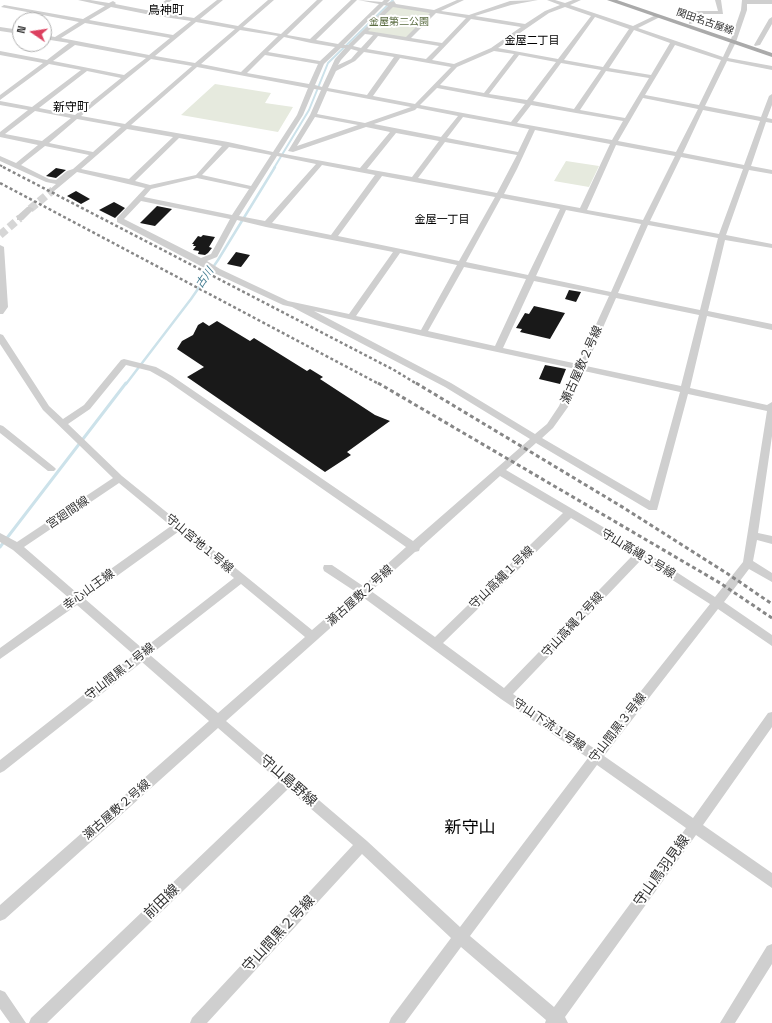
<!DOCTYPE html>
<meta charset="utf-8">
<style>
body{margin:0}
#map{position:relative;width:772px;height:1023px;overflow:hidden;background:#fff;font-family:"Space Grotesk",sans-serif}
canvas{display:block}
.north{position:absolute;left:12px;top:12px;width:40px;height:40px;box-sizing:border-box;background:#fff;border:1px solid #adadad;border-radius:50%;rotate:283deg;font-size:11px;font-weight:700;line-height:16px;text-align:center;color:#323232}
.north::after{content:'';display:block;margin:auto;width:14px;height:18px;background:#dc405f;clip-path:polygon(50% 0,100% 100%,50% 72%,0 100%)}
</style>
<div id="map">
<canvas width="772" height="1023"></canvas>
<div class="north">N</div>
</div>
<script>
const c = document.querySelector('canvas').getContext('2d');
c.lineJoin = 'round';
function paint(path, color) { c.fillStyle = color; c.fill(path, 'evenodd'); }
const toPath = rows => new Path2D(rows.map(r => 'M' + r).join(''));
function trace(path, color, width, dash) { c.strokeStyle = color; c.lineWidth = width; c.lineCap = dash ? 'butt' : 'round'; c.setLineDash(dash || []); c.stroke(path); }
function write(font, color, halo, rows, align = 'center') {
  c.font = font + ' "Space Grotesk","Noto Sans JP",sans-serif'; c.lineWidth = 4; c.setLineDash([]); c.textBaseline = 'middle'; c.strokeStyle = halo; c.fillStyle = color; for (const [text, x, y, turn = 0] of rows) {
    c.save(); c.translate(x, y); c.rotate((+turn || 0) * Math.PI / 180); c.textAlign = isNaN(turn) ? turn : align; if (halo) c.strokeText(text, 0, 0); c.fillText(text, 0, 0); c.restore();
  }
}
const green = toPath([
 [393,6,432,12,406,38,366,31],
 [215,84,271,93,265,103,293,107,278,132,181,115],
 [566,161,599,166,589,187,554,181]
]);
const streamFar2 = toPath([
 [274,168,309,110,328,63,393,0]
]);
const streamFar1 = toPath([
 [126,384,191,299,218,260,275,167]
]);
const stream = toPath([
 [0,547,126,383]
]);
const building = toPath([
 [56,168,66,170,56,178,46,176],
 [76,191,90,199,81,204,67,196],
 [114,202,125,208,115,218,99,210],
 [157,206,172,209,155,226,140,223],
 [203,235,215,237,209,247,212,248,208,253,205,255,198,254,199,251,193,250,196,246,193,246,194,244,192,244,198,236,201,237],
 [236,252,250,255,241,267,227,264],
 [569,290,581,292,576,302,565,299],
 [534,306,565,313,550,339,520,332,522,329,516,328,525,313,529,314],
 [217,321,250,341,254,338,307,371,310,369,323,377,320,379,375,415,390,421,347,452,351,455,325,472,187,377,204,367,177,349,182,341,193,335,198,325,203,322,209,326],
 [545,365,566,369,560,384,539,379]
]);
const minorTunnel = toPath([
 [30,209,53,190],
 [0,235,20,218]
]);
const minor = toPath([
 [78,0,90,0,109,3,113,1,116,3,115,4,151,11,166,0,172,0,156,12,194,18,217,0,223,0,200,19,238,26,268,0,274,0,243,27,281,34,317,0,323,0,287,35,310,39,351,0,357,0,316,40,338,44,379,4,358,0,382,2,384,0,390,0,387,3,394,1,396,4,434,10,457,0,464,0,441,11,469,15,510,1,538,0,511,5,475,16,525,24,545,11,560,5,547,0,555,0,565,3,573,0,581,0,570,5,633,26,656,15,660,15,660,17,638,28,723,57,730,42,741,10,742,0,772,0,772,4,747,4,747,10,736,42,728,58,772,66,772,70,727,61,705,106,761,117,769,96,772,94,772,105,767,118,772,119,772,123,766,122,751,166,772,170,772,174,749,170,726,235,772,244,772,248,725,240,708,311,772,324,772,330,707,316,690,388,767,405,772,402,772,436,758,533,772,536,772,544,757,540,753,561,772,573,772,582,749,569,724,602,772,635,772,646,718,609,604,756,693,818,768,713,772,712,772,727,703,825,772,873,772,888,696,835,565,1017,568,1023,545,1023,546,1020,461,947,405,1023,389,1023,391,1018,451,938,362,854,207,1023,190,1023,192,1018,353,845,288,789,47,1023,29,1023,31,1018,279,781,218,728,5,919,0,921,0,905,209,721,142,662,4,771,0,773,0,760,134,655,77,605,0,659,0,648,69,598,13,550,0,542,0,533,17,542,113,478,43,410,0,344,0,334,3,335,49,406,63,419,84,405,121,360,124,359,156,367,172,376,413,541,530,439,445,387,292,307,283,305,214,273,117,222,117,218,145,188,77,172,53,192,49,190,56,184,46,182,0,161,0,156,16,163,38,145,0,137,0,132,28,110,0,105,0,101,32,107,81,70,49,64,0,100,0,95,43,63,0,55,0,51,47,60,69,43,44,39,44,35,55,37,79,22,1,7,4,5,83,19,105,6,78,0],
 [384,5,388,6,348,45,344,45,384,5],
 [111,7,151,15,191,21,173,35,89,20,111,7],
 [393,7,430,13,406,37,368,31,393,7],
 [565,7,591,16,558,59,498,48,549,13,565,7],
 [436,13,466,18,442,43,411,38,436,13],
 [595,17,629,29,603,67,564,60,595,17],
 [471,19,521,27,491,48,454,64,432,60,471,19],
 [196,22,235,29,195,63,155,56,196,22],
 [85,23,170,38,149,55,61,38,85,23],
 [240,30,278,36,241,72,201,64,240,30],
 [634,30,670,43,651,75,609,68,634,30],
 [365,34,373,35,361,48,353,46,365,34],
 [378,36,439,46,426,59,367,49,378,36],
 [284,37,311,43,335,47,320,61,268,52,284,37],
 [75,45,146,58,124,75,53,61,75,45],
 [675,45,721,60,699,105,645,95,675,45],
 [341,48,345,48,335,59,322,87,315,85,324,64,341,48],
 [351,49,358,51,351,59,338,65,341,60,351,49],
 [494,51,514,54,484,93,440,85,457,67,494,51],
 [364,52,394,57,367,95,328,88,336,71,355,61,364,52],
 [265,55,318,64,309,84,247,73,265,55],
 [519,55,556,62,527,100,489,94,519,55],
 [400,58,451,67,415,104,373,96,400,58],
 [151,59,192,66,125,124,81,116,151,59],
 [561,63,601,70,574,109,533,101,561,63],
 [197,67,308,88,297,115,273,152,228,142,131,125,197,67],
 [87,71,121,78,75,115,39,108,87,71],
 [606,71,649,78,625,118,580,110,606,71],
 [437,88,485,97,525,104,511,122,420,105,437,88],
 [314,89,321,90,310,115,288,151,293,152,366,127,390,132,360,168,279,153,303,115,314,89],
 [327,91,411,107,365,123,317,114,327,91],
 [643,98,698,109,676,152,618,141,643,98],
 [531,105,576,113,623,121,612,140,517,123,531,105],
 [417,108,458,116,441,137,374,124,415,110,417,108],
 [703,110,760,121,744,165,683,153,703,110],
 [35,111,71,118,42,141,5,134,35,111],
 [315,117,358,125,297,146,315,117],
 [463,117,513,126,529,129,518,152,447,138,463,117],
 [77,119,121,127,93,152,49,143,77,119],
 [127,129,173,137,129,179,81,169,127,129],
 [535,130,610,144,580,208,504,194,517,169,535,130],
 [396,133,439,141,412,177,367,169,396,133],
 [179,138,222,146,196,175,150,185,135,181,179,138],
 [445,142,517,155,497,193,418,178,445,142],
 [616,145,675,156,643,220,587,210,616,145],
 [45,146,89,155,73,169,67,171,56,180,49,179,21,165,45,146],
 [229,147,271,155,251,186,202,175,229,147],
 [277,156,316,164,265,221,239,216,277,156],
 [681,157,743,169,719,234,650,221,681,157],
 [322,165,375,175,331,235,272,223,322,165],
 [382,176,495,197,459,261,338,236,382,176],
 [197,178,249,189,232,215,144,197,151,189,197,178],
 [501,198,560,209,528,275,466,262,501,198],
 [141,201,230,219,211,254,201,258,124,219,141,201],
 [566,210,641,224,611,292,536,276,566,210],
 [237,220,266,227,393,252,349,314,288,301,220,269,207,261,217,257,237,220],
 [648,225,718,238,700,310,618,293,648,225],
 [400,253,457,265,421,330,356,316,400,253],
 [464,267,526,279,495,346,428,331,464,267],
 [534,281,609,296,578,364,503,348,534,281],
 [616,298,699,315,681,386,586,366,616,298],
 [314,311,423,336,576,369,559,406,547,424,535,434,451,383,314,311],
 [126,365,150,371,166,380,406,547,363,586,332,565,324,565,323,568,324,571,356,592,312,630,122,476,68,424,90,409,126,365],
 [584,371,680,392,650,501,542,438,553,428,568,407,584,371],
 [688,394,767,411,743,562,715,597,644,551,506,470,536,443,649,510,657,510,688,394],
 [500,476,563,513,435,637,371,591,415,552,419,551,420,548,500,476],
 [119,483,171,526,77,593,24,547,119,483],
 [571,518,633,555,504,688,443,643,571,518],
 [178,532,234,578,143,649,85,599,178,532],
 [641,560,710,604,595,749,513,694,641,560],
 [241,584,305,637,218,713,150,655,241,584],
 [364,598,501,699,588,758,460,927,367,841,226,721,364,598],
 [597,765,686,828,554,1007,470,936,597,765],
 [715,0,721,0,723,14,695,14,694,23,689,24,690,11,718,11,715,0],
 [772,17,772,24,760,45,755,46,754,45,769,19,772,17],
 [0,27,20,30,20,34,0,31,0,27],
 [27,207,30,207,34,209,23,220,17,220,17,216,27,207],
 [0,245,4,247,8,307,3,314,0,314,0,245],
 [0,425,3,426,54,467,56,469,54,471,48,471,0,433,0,425],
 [772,944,772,964,735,1023,720,1023,767,946,772,944],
 [0,990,5,992,26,1023,10,1023,0,1009,0,990]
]);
const major = toPath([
 [607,0,617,0,772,53,772,57,607,0]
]);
const railFar2 = toPath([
 [0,165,5,168]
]);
const railFar1 = toPath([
 [3,167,394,370,417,384],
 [0,183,379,384]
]);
const rail = toPath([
 [378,383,720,583,772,618],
 [416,383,624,508,728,574,772,604]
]);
const farParknames = [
 ["金屋第二公園",399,22]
];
const farStreetnames = [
 ["関田名古屋線",705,22,19]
];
const farNeighbourhoodnames = [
 ["金屋二丁目",532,41],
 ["金屋一丁目",442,220]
];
const farWaternames = [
 ["古川",205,278,-56]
];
const farQuarternames = [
 ["鳥神町",166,11],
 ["新守町",71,108]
];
const streetNames = [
 ["瀬古屋敷２号線",582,365,-66],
 ["宮廻間線",68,513,-34],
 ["守山宮地１号線",199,544,40],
 ["守山高縄３号線",638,554,31],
 ["守山高縄１号線",502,578,-44],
 ["幸心山王線",89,590,-36],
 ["瀬古屋敷２号線",360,596,-42],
 ["守山高縄２号線",573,625,-47],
 ["守山間黒１号線",120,672,-38],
 ["守山下流１号線",549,725,34],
 ["守山間黒３号線",618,728,-52],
 ["瀬古屋敷２号線",117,810,-41]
];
const nearStreetnames = [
 ["守山島野線",288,781,41],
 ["守山鳥羽見線",662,871,-54],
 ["前田線",162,902,-44],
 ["守山間黒２号線",279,934,-47]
];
const nearQuarternames = [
 ["新守山",470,828]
];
paint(green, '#e6eade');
trace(streamFar2, '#cce2ea', 2);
trace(streamFar1, '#cce2ea', 2.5);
trace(stream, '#cce2ea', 3);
paint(building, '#191919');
trace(minorTunnel, '#d6d6d6', 8, [8, 4]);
paint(minor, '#cfcfcf');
paint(major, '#aaa');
trace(railFar2, '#878787', 2, [2.5, 2]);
trace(railFar1, '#878787', 2.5, [3, 2.5]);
trace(rail, '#878787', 3, [4, 3]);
write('10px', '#5a6c41', '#fff', farParknames);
write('10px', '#323232', '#fff', farStreetnames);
write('11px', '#000', '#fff', farNeighbourhoodnames);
write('italic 11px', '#437c91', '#fff', farWaternames);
write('12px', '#000', '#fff', farQuarternames);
write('12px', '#323232', '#fff', streetNames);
write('14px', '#323232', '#fff', nearStreetnames);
write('17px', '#000', '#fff', nearQuarternames);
</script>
